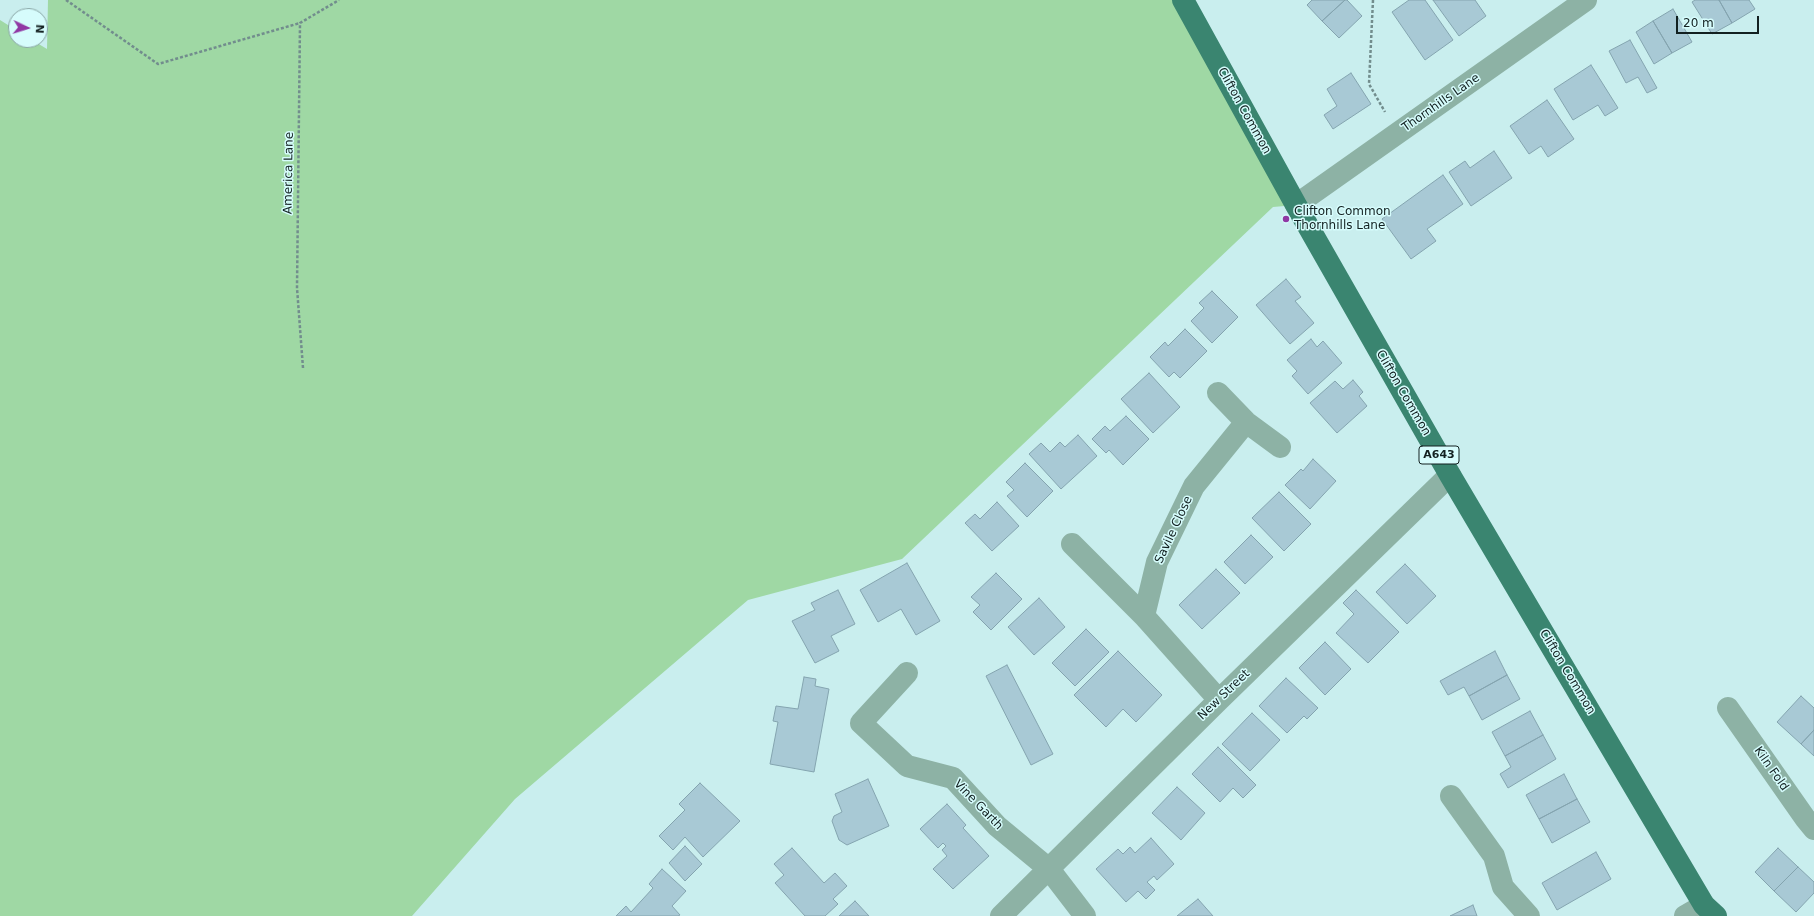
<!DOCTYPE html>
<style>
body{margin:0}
#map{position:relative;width:1814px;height:916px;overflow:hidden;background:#c9eeee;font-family:"DejaVu Sans",sans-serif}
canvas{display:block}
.north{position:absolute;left:8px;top:8px;width:40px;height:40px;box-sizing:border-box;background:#d6fcfc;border:1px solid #88a4a4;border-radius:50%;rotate:94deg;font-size:11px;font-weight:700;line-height:16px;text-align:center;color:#122020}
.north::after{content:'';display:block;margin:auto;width:14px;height:18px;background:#9038a4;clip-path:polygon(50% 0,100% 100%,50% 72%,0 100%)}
.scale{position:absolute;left:1676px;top:16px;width:83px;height:18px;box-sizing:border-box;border:2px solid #122020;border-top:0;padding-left:5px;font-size:12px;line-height:14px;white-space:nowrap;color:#122020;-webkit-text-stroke:3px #d6fcfc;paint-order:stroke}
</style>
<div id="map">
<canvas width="1814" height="916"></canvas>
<div class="north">N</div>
<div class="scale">20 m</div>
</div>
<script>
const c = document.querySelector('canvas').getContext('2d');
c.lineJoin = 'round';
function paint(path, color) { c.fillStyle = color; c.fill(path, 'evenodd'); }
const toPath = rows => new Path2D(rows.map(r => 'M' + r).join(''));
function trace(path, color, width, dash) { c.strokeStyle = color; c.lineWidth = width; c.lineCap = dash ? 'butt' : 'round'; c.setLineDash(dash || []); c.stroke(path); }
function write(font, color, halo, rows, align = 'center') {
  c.font = font + ' "DejaVu Sans",sans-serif'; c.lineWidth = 3; c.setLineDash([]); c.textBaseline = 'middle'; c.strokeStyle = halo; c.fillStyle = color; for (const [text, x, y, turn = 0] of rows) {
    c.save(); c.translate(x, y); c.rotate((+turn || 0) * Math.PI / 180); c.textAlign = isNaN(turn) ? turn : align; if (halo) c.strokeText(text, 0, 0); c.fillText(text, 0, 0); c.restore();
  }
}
const green = toPath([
 [48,0,1183,0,1296,205,1273,207,902,559,748,600,515,799,412,916,0,916,0,20,16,30,16,40,32,40,47,49]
]);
const building = toPath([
 [1312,0,1345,0,1322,21,1307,5,1312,0],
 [1345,0,1347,0,1362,16,1339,38,1322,21,1345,0],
 [1409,0,1425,0,1453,40,1425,60,1392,12,1409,0],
 [1433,0,1475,0,1486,16,1459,36,1433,0],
 [1695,0,1719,0,1732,23,1712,34,1692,2,1695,0],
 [1719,0,1749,0,1755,9,1732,23,1719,0],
 [1673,9,1692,42,1672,53,1653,21,1673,9],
 [1653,21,1672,53,1654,64,1636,32,1653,21],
 [1630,40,1657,88,1647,93,1638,77,1626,83,1609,51,1630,40],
 [1591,65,1618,108,1605,116,1598,105,1573,120,1554,89,1591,65],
 [1351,73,1371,104,1333,129,1324,115,1337,106,1327,89,1351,73],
 [1547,100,1574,139,1548,157,1541,146,1529,154,1510,126,1547,100],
 [1494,151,1512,178,1471,206,1449,172,1465,161,1470,168,1494,151],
 [1443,175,1463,204,1427,229,1436,241,1411,259,1382,219,1443,175],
 [1286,279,1301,297,1295,301,1314,323,1290,344,1256,305,1286,279],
 [1212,291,1238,317,1212,343,1191,321,1204,308,1199,303,1212,291],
 [1185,329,1207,351,1180,378,1174,372,1169,377,1150,357,1165,342,1168,346,1185,329],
 [1311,339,1317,347,1323,341,1342,363,1308,394,1292,376,1297,371,1287,360,1311,339],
 [1149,373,1180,407,1153,433,1121,399,1149,373],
 [1353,380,1363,392,1359,396,1367,406,1337,433,1310,403,1335,381,1343,389,1353,380],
 [1126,416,1149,439,1123,465,1109,450,1106,453,1092,439,1105,426,1110,431,1126,416],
 [1078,435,1097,456,1061,489,1029,454,1041,443,1050,452,1060,442,1065,447,1078,435],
 [1313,459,1336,481,1310,509,1285,485,1301,469,1303,471,1313,459],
 [1025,463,1053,491,1027,517,1007,496,1014,490,1006,482,1025,463],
 [1279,492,1311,524,1284,551,1252,518,1279,492],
 [997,502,1019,526,992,551,965,523,975,514,980,519,997,502],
 [1251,535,1273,557,1245,584,1224,562,1251,535],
 [907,563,940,621,916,635,901,609,878,622,860,590,907,563],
 [1405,564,1436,596,1407,624,1376,592,1405,564],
 [1216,569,1240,593,1202,629,1179,605,1216,569],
 [996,573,1022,599,991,630,973,612,980,605,971,597,996,573],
 [838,590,855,624,831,636,839,651,815,663,792,621,815,610,811,603,838,590],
 [1356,590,1399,632,1368,663,1336,633,1354,614,1343,603,1356,590],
 [1039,598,1065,627,1034,655,1008,627,1039,598],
 [1086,629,1109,652,1075,686,1052,663,1086,629],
 [1325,642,1351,669,1325,695,1299,668,1325,642],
 [1118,651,1162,695,1136,722,1123,709,1106,727,1074,695,1118,651],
 [1495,651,1507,675,1469,696,1464,687,1448,695,1440,681,1495,651],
 [1007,665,1053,754,1031,765,986,676,1007,665],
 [1507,675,1520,699,1482,720,1469,696,1507,675],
 [804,677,816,679,815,686,829,689,814,772,770,764,778,722,773,721,776,706,798,709,804,677],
 [1286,678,1318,708,1307,719,1304,716,1287,733,1259,706,1286,678],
 [1801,696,1814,708,1814,730,1801,744,1777,722,1801,696],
 [1530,711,1543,735,1505,756,1492,732,1530,711],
 [1252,713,1280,740,1250,771,1222,744,1252,713],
 [1814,730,1814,756,1801,744,1814,730],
 [1543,735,1556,759,1508,788,1500,774,1511,767,1505,756,1543,735],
 [1218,747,1256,785,1243,798,1233,788,1220,802,1192,774,1218,747],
 [1564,774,1577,799,1539,819,1526,795,1564,774],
 [868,779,889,826,847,845,839,840,832,821,834,816,842,812,835,794,868,779],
 [700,783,740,821,703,857,685,837,673,850,659,836,685,810,679,804,700,783],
 [1177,787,1205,813,1181,840,1152,813,1177,787],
 [1577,799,1590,822,1552,843,1539,819,1577,799],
 [947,804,966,825,963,828,989,856,953,889,933,869,947,856,942,850,946,846,943,843,938,848,920,829,947,804],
 [1151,838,1174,864,1157,880,1154,876,1147,882,1155,890,1146,899,1138,891,1126,902,1096,869,1118,849,1123,854,1130,847,1135,853,1151,838],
 [685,846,702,864,685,881,669,863,685,846],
 [792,848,824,883,835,873,847,886,833,899,838,904,825,916,805,916,775,883,784,875,774,864,792,848],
 [1778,848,1798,867,1774,891,1755,872,1778,848],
 [1596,852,1611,879,1557,910,1542,883,1596,852],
 [1798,867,1814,882,1814,893,1796,912,1774,891,1798,867],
 [662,869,686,891,672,906,680,915,678,916,616,916,626,906,631,912,653,888,649,884,662,869],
 [1198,899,1213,916,1177,916,1198,899],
 [855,901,869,916,839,916,855,901],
 [1473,905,1477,916,1450,916,1473,905]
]);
const path = toPath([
 [66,0,158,64,300,23],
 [1373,0,1369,84,1385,112],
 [303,368,297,288,300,23,339,0]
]);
const minor = toPath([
 [1296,205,1586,0],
 [1218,393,1246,422,1280,447],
 [1072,544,1144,616],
 [907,673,861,723,907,766,953,778,997,826,1049,869,1085,916],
 [1219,700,1144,616,1157,562,1194,486,1246,422],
 [1728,708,1805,818,1814,829],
 [1451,796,1494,856,1503,887,1529,916],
 [1001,916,1219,700,1450,475]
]);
const tertiary = toPath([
 [1685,916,1704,905]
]);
const primary = toPath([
 [1183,0,1296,205,1450,475,1704,905,1716,916]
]);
const markers = [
 [1286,219,4,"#9038a4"]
];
const shields = [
 [1439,455,40]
];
const shieldNames = [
 ["A643",1439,455]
];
const streetNames = [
 ["Thornhills Lane",1441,103,-35],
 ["Clifton Common",1244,111,61],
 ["America Lane",289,173,-89],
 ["Clifton Common",1403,393,60],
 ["Savile Close",1174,530,-65],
 ["Clifton Common",1567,672,59],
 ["New Street",1224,695,-44],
 ["Kiln Fold",1771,769,55],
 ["Vine Garth",978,805,46]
];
const poiNames = [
 ["Clifton Common",1294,212],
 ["Thornhills Lane",1294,226]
];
paint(green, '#9fd8a4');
paint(building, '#a8c9d5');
trace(building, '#84a4af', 1);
trace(path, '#728d8d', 2.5, [3, 2]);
trace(minor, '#8db2a5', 22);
trace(tertiary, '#8db2a5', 22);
trace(primary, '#3a8570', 22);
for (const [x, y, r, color] of markers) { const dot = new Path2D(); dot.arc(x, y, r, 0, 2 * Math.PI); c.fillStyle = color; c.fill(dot); trace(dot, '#d6fcfc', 1.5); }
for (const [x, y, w] of shields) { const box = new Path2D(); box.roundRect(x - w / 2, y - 9, w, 18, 3); c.fillStyle = '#d6fcfc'; c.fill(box); trace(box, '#122020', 1); }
write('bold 11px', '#122020', null, shieldNames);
write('12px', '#122020', '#d6fcfc', streetNames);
write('12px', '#122020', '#d6fcfc', poiNames, 'left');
</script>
